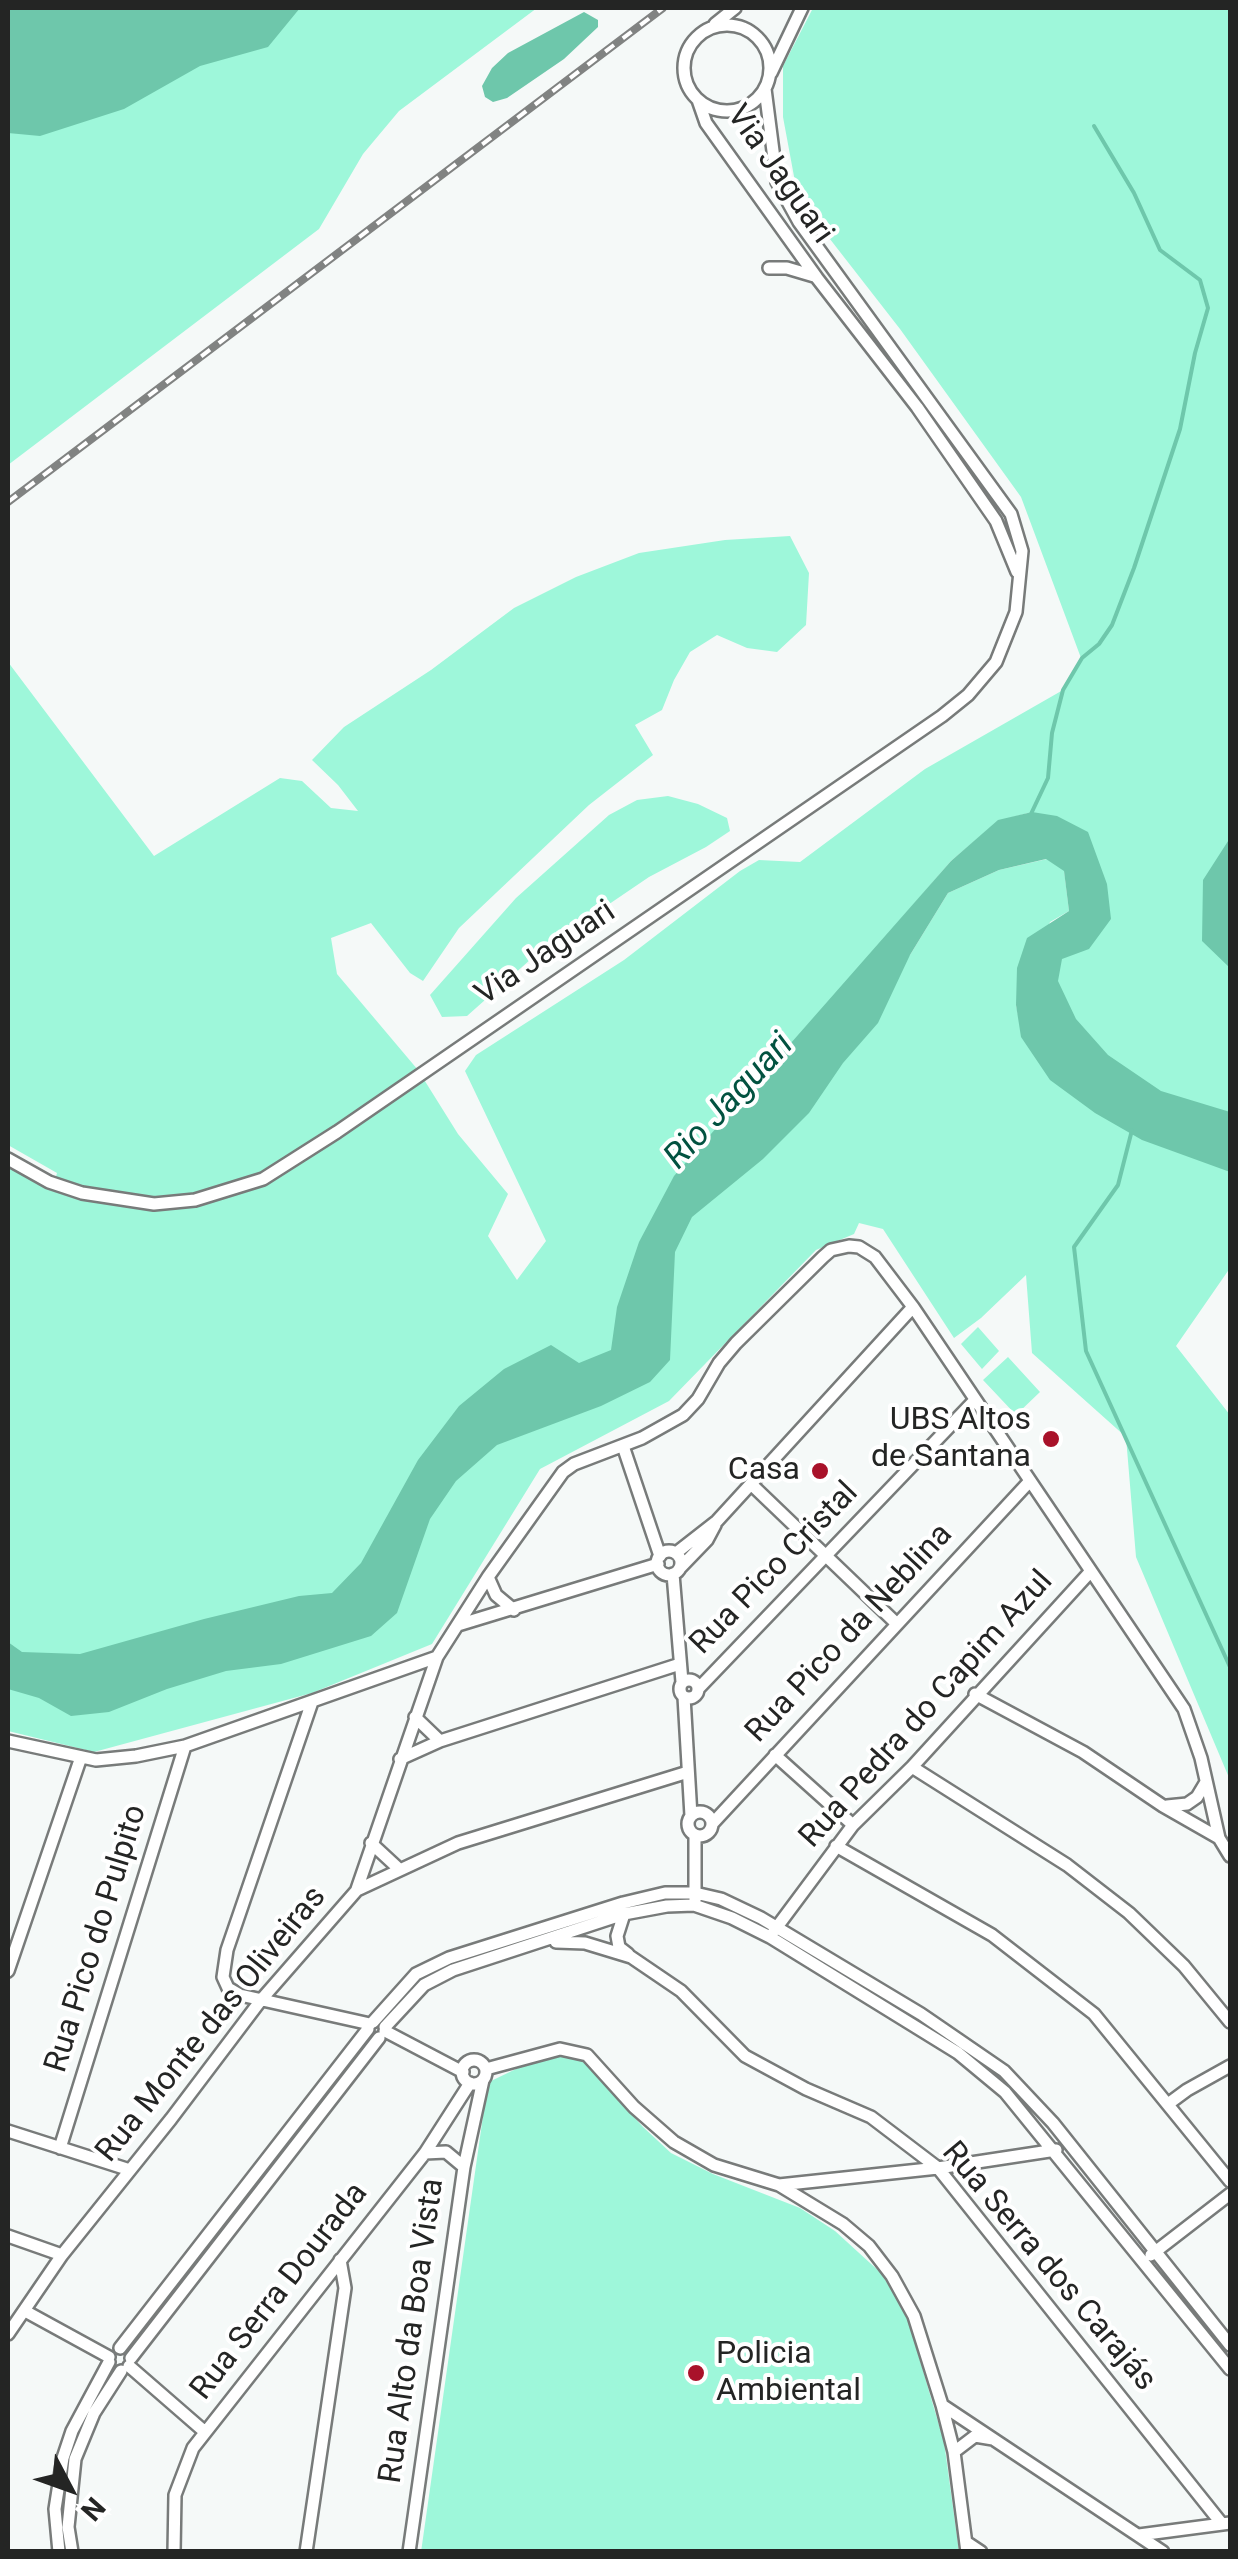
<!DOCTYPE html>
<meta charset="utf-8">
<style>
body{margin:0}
#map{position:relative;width:1238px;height:2559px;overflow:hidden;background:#f5f9f8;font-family:Roboto,sans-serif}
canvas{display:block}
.frame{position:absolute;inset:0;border:10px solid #242524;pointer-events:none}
.north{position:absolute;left:20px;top:2439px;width:100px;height:100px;-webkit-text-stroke:8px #fff;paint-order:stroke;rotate:131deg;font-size:28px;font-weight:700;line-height:40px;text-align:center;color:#242524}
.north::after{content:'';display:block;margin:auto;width:35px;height:45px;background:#242524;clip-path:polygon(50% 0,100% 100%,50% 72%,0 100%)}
</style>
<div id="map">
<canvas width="1238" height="2559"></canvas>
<div class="frame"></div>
<div class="north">N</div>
</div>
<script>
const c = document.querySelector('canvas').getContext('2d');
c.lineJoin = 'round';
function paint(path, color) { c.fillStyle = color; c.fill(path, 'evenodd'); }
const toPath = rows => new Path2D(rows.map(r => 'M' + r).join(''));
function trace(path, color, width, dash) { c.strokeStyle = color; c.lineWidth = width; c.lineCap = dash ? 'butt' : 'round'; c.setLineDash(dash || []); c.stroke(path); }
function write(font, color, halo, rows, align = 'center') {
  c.font = font + ' Roboto,sans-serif'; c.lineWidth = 8; c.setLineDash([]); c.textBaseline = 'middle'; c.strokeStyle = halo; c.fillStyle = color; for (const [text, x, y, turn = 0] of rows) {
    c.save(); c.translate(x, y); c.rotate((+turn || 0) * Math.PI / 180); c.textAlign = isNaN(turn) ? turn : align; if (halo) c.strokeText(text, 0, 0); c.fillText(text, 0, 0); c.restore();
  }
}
const green = toPath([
 [8,8,537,8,399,111,363,154,319,229,8,465],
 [813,8,1230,8,1230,1268,1176,1346,1230,1415,1230,1780,1136,1557,1126,1437,1032,1353,1026,1275,981,1318,954,1338,883,1229,859,1223,854,1234,816,1250,669,1401,540,1469,432,1644,312,1693,94,1752,8,1731,8,1167,52,1191,57,1173,8,1145,8,662,154,856,280,778,302,781,331,808,358,811,338,785,312,760,344,727,431,670,514,608,576,577,639,553,725,540,790,536,809,573,806,625,777,652,747,648,717,635,690,652,674,680,662,710,635,725,653,755,589,805,459,928,423,981,410,973,371,923,331,938,337,974,418,1070,458,1134,508,1194,488,1236,517,1280,546,1241,465,1071,476,1055,624,960,740,871,759,860,800,862,925,769,1063,690,1081,658,1021,497,900,329,798,198,783,117,783,66],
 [1032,812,1111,919,1046,953,1022,1034,1016,1005,1050,922,1069,911,1064,870,1047,859,999,870,948,893,910,955,838,992,951,861,998,821],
 [668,796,698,804,727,818,730,831,706,847,649,877,540,951,467,1016,442,1017,430,995,516,898,609,815,637,800],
 [978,1327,999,1351,982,1369,961,1344],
 [1008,1357,1040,1392,1016,1415,983,1380],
 [557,2056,574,2057,586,2064,643,2127,671,2153,713,2174,800,2208,835,2231,881,2273,906,2313,944,2442,959,2551,421,2552,487,2088,491,2081,518,2068]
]);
const water = toPath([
 [8,8,300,8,268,47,200,66,124,109,40,136,8,133],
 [584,12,598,20,598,27,564,59,507,98,493,102,485,97,482,86,492,68,508,53],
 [1032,812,1057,816,1088,832,1107,884,1111,919,1089,949,1062,959,1058,981,1076,1019,1108,1055,1161,1091,1230,1112,1230,1172,1142,1140,1095,1113,1050,1080,1021,1037,1016,1005,1017,968,1027,938,1069,911,1064,871,1046,859,999,870,948,893,910,955,878,1023,843,1063,809,1113,763,1159,692,1217,675,1252,670,1360,650,1382,601,1406,497,1445,456,1481,430,1519,397,1613,371,1636,281,1664,226,1671,167,1689,109,1712,71,1716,39,1698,8,1689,8,1642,22,1652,80,1654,204,1619,299,1596,332,1593,361,1563,418,1460,459,1406,504,1369,551,1345,579,1363,611,1350,617,1307,639,1242,674,1176,951,861,998,820],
 [1230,838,1230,968,1202,941,1203,880]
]);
const stream = toPath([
 [1030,816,1048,778,1052,733,1063,690,1082,658,1099,644,1112,625,1134,568,1180,429,1195,353,1208,308,1200,280,1160,250,1134,193,1094,126],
 [1132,1130,1118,1185,1074,1247,1086,1351,1230,1667]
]);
const minor = toPath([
 [715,24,735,8],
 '684 68a43 43 0 1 1 86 0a43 43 0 1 1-86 0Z',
 [771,73,802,8],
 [698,100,706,123,817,278,917,407,996,521,1017,572],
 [769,268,787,268,814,276],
 [8,1159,49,1182,82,1193,154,1204,195,1200,263,1179,337,1132,942,716,968,695,996,662,1016,612,1022,551,1011,514,799,222,777,182,765,89],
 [623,1446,660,1556],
 [751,1484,897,1624],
 '657 1563a12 12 0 1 1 24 0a12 12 0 1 1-24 0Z',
 [676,1553,717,1521,913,1307],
 [680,1568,707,1540,715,1525],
 [673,1574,682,1682],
 [488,1577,496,1595,514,1610],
 [458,1625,658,1564],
 '680 1689a9 9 0 1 1 18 0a9 9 0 1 1-18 0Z',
 [698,1689,974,1401],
 [975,1694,1083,1752,1163,1806,1219,1838],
 [684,1697,691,1816],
 [312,1702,227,1950,223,1977,228,1988,240,1995,370,2024],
 [415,1717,440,1741],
 [8,1741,96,1760,136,1756,185,1746,437,1657,488,1577,563,1472,574,1464,642,1438,683,1415,698,1399,719,1363,736,1343,823,1257,831,1250,849,1246,859,1247,875,1257,913,1307,1184,1709,1201,1758,1219,1838,1230,1856],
 [775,1755,853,1825],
 [400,1759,440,1741,680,1664],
 [912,1767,1067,1865,1129,1913,1184,1966,1230,2022],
 [1167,1806,1187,1804,1197,1797,1206,1782],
 '688 1824a12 12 0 1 1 24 0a12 12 0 1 1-24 0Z',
 [712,1824,1029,1482],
 [371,1843,398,1868],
 [836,1846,992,1935,1094,2014,1230,2181],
 [357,1889,437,1657],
 [695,1901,695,1835],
 [624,1914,617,1936,619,1947,628,1954],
 [774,1931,853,1825,912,1767,1091,1571],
 [556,1942,585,1943,631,1957,681,1991,745,2056,806,2089,871,2117,938,2168,1222,2524],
 [8,1971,81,1757],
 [373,2022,416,1974,449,1958,623,1903,665,1893,695,1893,721,1899,761,1918,921,2014,1004,2071,1053,2123,1230,2345],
 [385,2027,424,1985,453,1970,624,1914,667,1906,694,1905,732,1918,770,1937,958,2053,1005,2092,1230,2369],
 [385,2031,463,2072],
 '462 2072a12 12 0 1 1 24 0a12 12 0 1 1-24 0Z',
 [486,2069,560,2049,587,2055,634,2107,674,2142,714,2165,779,2185,843,2224,869,2246,892,2276,914,2316,942,2405,954,2452,967,2552],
 [1168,2104,1187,2090,1230,2066],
 [8,2131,130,2170],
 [60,2148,185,1746],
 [425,2153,446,2152,464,2167],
 [779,2185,938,2168,1056,2150],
 [8,2236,62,2255],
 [1151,2255,1230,2194],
 [25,2311,109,2357],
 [8,2334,62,2255,171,2119,261,2000,357,1890,458,1843,688,1772],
 [120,2348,368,2029],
 [131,2358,379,2038],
 [129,2366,205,2432],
 [942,2405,1163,2552],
 [954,2452,975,2436,993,2439],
 [1139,2535,1230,2523],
 [966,2542,981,2552],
 [59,2552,55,2509,63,2458,72,2431,109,2362],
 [72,2552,68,2527,75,2459,94,2413,121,2371],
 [174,2552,175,2495,193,2448,425,2153,470,2083],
 [306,2552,345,2288,340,2260],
 [409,2552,464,2167,483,2080]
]);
const rail = toPath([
 [8,502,663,8]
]);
const markers = [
 [1051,1439,10,"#a9122a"],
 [820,1471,10,"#a9122a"],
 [696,2373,10,"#a9122a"]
];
const streetNames = [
 ["Via Jaguari",779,175,55],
 ["Via Jaguari",546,954,-34],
 ["Rua Pico Cristal",775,1569,-46],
 ["Rua Pico da Neblina",850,1634,-47],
 ["Rua Pedra do Capim Azul",927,1710,-48],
 ["Rua Pico do Pulpito",97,1939,-73],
 ["Rua Monte das Oliveiras",212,2025,-51],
 ["Rua Serra dos Carajás",1048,2267,50],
 ["Rua Serra Dourada",280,2292,-52],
 ["Rua Alto da Boa Vista",413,2331,-82]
];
const poiNames = [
 ["UBS Altos",1031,1421],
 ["de Santana",1031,1458],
 ["Casa",800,1471],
 ["Policia",716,2355,"left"],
 ["Ambiental",716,2392,"left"]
];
const waterNames = [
 ["Rio Jaguari",730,1102,-47]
];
paint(green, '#9ef7da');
paint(water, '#6ec7ab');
trace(stream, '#6ec7ab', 4);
trace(minor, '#787b7a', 16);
trace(minor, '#fff', 11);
trace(rail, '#818382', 8);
trace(rail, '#fff', 4, [11]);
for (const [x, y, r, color] of markers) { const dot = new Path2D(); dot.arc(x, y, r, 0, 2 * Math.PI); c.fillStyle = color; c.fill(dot); trace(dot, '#fff', 4); }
write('32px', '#242524', '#fff', streetNames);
write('32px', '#242524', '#fff', poiNames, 'right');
write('italic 35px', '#025240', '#fff', waterNames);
</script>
